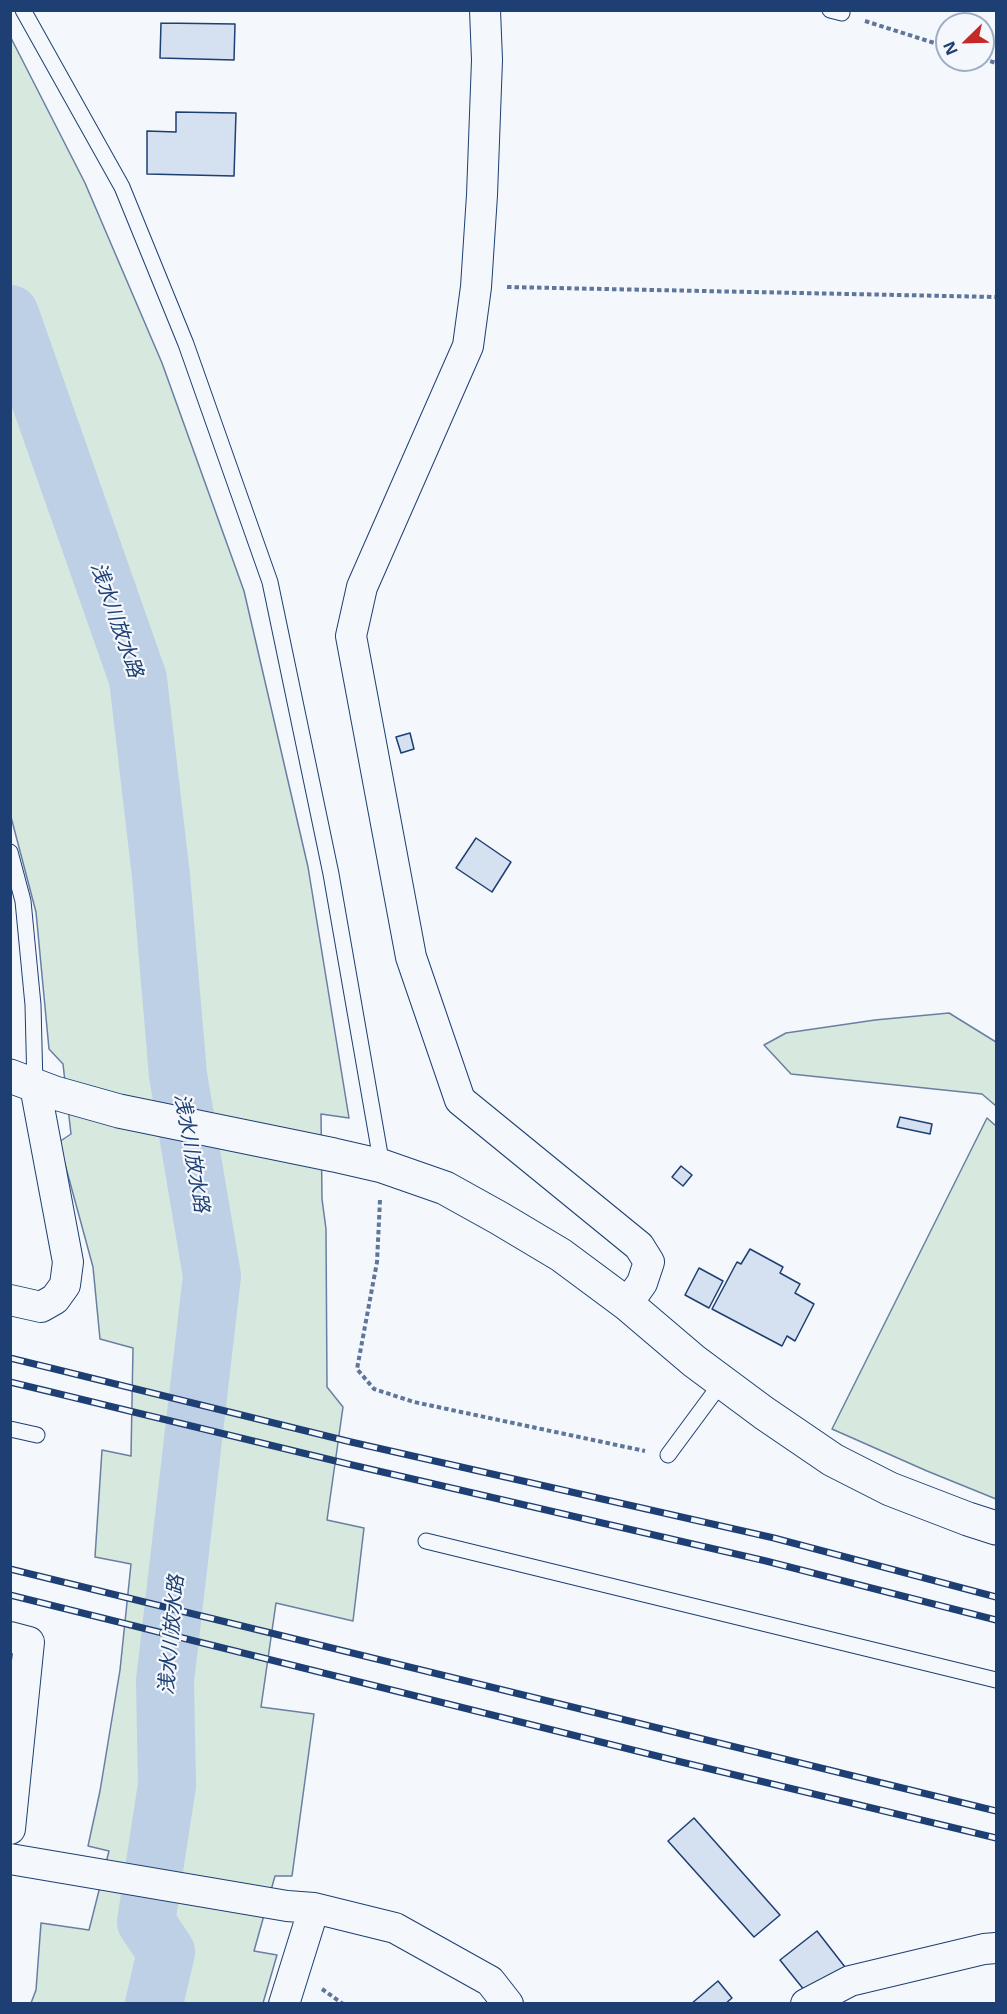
<!DOCTYPE html>
<meta charset="utf-8">
<style>
body{margin:0}
#map{position:relative;width:1007px;height:2014px;overflow:hidden;background:#f4f7fb;font-family:"Open Sans",sans-serif}
canvas{display:block}
.frame{position:absolute;inset:0;border:12px solid #1d3f73;pointer-events:none}
.north{position:absolute;left:935px;top:12px;width:60px;height:60px;box-sizing:border-box;background:#f4f7fb;border:2px solid #9eadc5;border-radius:50%;rotate:247deg;font-size:16px;font-weight:700;line-height:24px;text-align:center;color:#1d3f73}
.north::after{content:'';display:block;margin:auto;width:21px;height:27px;background:#c62828;clip-path:polygon(50% 0,100% 100%,50% 72%,0 100%)}
</style>
<div id="map">
<canvas width="1007" height="2014"></canvas>
<div class="frame"></div>
<div class="north">N</div>
</div>
<script>
const c = document.querySelector('canvas').getContext('2d');
c.lineJoin = 'round';
function paint(path, color) { c.fillStyle = color; c.fill(path, 'evenodd'); }
const toPath = rows => new Path2D(rows.map(r => 'M' + r).join(''));
function trace(path, color, width, dash) { c.strokeStyle = color; c.lineWidth = width; c.lineCap = dash ? 'butt' : 'round'; c.setLineDash(dash || []); c.stroke(path); }
function write(font, color, halo, rows, align = 'center') {
  c.font = font + ' "Open Sans","Noto Sans JP",sans-serif'; c.lineWidth = 4.5; c.setLineDash([]); c.textBaseline = 'middle'; c.strokeStyle = halo; c.fillStyle = color; for (const [text, x, y, turn = 0] of rows) {
    c.save(); c.translate(x, y); c.rotate((+turn || 0) * Math.PI / 180); c.textAlign = isNaN(turn) ? turn : align; if (halo) c.strokeText(text, 0, 0); c.fillText(text, 0, 0); c.restore();
  }
}
const green = toPath([
 [10,36,85,183,162,363,244,591,308,867,349,1118,321,1114,322,1199,326,1229,327,1387,343,1407,327,1520,364,1528,353,1621,276,1603,261,1707,314,1714,292,1876,275,1876,254,1951,277,1955,263,2003,31,2003,36,1990,41,1923,89,1930,109,1851,88,1846,100,1791,120,1670,131,1564,95,1557,102,1450,131,1456,133,1348,100,1339,93,1267,59,1142,71,1134,63,1064,49,1049,36,912,11,817,10,36],
 [949,1013,996,1042,996,1106,982,1094,791,1074,764,1045,786,1033,875,1020,949,1013],
 [987,1118,996,1126,996,1499,927,1471,832,1429,987,1118]
]);
const river = toPath([
 [10,314,138,679,161,876,178,1075,212,1276,165,1681,167,1785,146,1922,166,1952,154,2004]
]);
const building = toPath([
 [161,23,235,24,234,60,160,58,161,23],
 [176,112,236,113,234,176,147,174,147,131,176,132,176,112],
 [410,733,414,749,401,753,396,737,410,733],
 [476,838,511,862,492,892,456,868,476,838],
 [900,1117,932,1124,930,1134,897,1127,900,1117],
 [681,1166,692,1175,683,1186,672,1177,681,1166],
 [750,1249,783,1267,780,1273,800,1284,795,1293,814,1304,795,1341,787,1336,782,1346,712,1309,737,1262,741,1264,750,1249],
 [699,1268,723,1281,709,1308,685,1295,699,1268],
 [694,1818,780,1915,754,1937,668,1841,694,1818],
 [817,1931,845,1967,809,1996,780,1960,817,1931],
 [718,1981,732,1998,725,2004,691,2004,718,1981]
]);
const path = toPath([
 [865,21,947,47],
 [983,59,996,63],
 [507,287,996,297],
 [380,1200,377,1262,357,1369,374,1389,414,1402,645,1451],
 [322,1989,343,2004]
]);
const service = toPath([
 [23,10,122,187,186,344,270,582,331,874,382,1166],
 [830,10,842,13],
 [10,852,23,901,33,1005,35,1086],
 [10,1429,37,1435],
 [668,1455,722,1382],
 [426,1541,996,1680]
]);
const minor = toPath([
 [485,10,487,60,482,195,476,287,468,346,362,587,351,636,411,957,460,1100,639,1246,649,1262,642,1283,627,1304],
 [10,1300,41,1307,55,1299,65,1285,68,1262,35,1086],
 [10,1637,29,1642,10,1829],
 [10,1859,287,1906,314,1908,395,1928,490,1981,508,2004],
 [284,2004,314,1908],
 [806,2004,850,1981,984,1949,996,1948]
]);
const tertiary = toPath([
 [10,1076,55,1093,119,1111,334,1155,382,1166,445,1188,499,1218,561,1255,627,1304,694,1361,764,1413,833,1460,890,1489,968,1519,996,1528]
]);
const rail = toPath([
 [10,1358,351,1442,774,1538,996,1597],
 [10,1382,348,1464,766,1561,996,1620],
 [10,1569,996,1811],
 [10,1595,677,1761,996,1838]
]);
const waterNames = [
 ["浅水川放水路",116,620,71],
 ["浅水川放水路",191,1153,80],
 ["浅水川放水路",172,1635,-85]
];
paint(green, '#d7e8df');
trace(green, '#687fa3', 1.5);
trace(river, '#bed0e5', 58);
paint(building, '#d5e0f0');
trace(building, '#1d3f73', 1.5);
trace(service, '#1d3f73', 17);
trace(minor, '#1d3f73', 32);
trace(tertiary, '#1d3f73', 35);
trace(path, '#5e769c', 4, [4.5, 3]);
trace(service, '#f4f7fb', 15);
trace(minor, '#f4f7fb', 30);
trace(tertiary, '#f4f7fb', 33);
trace(rail, '#1d3f73', 7);
trace(rail, '#f4f7fb', 4.5, [14]);
write('italic 20px', '#1d3f73', '#f4f7fb', waterNames);
</script>
